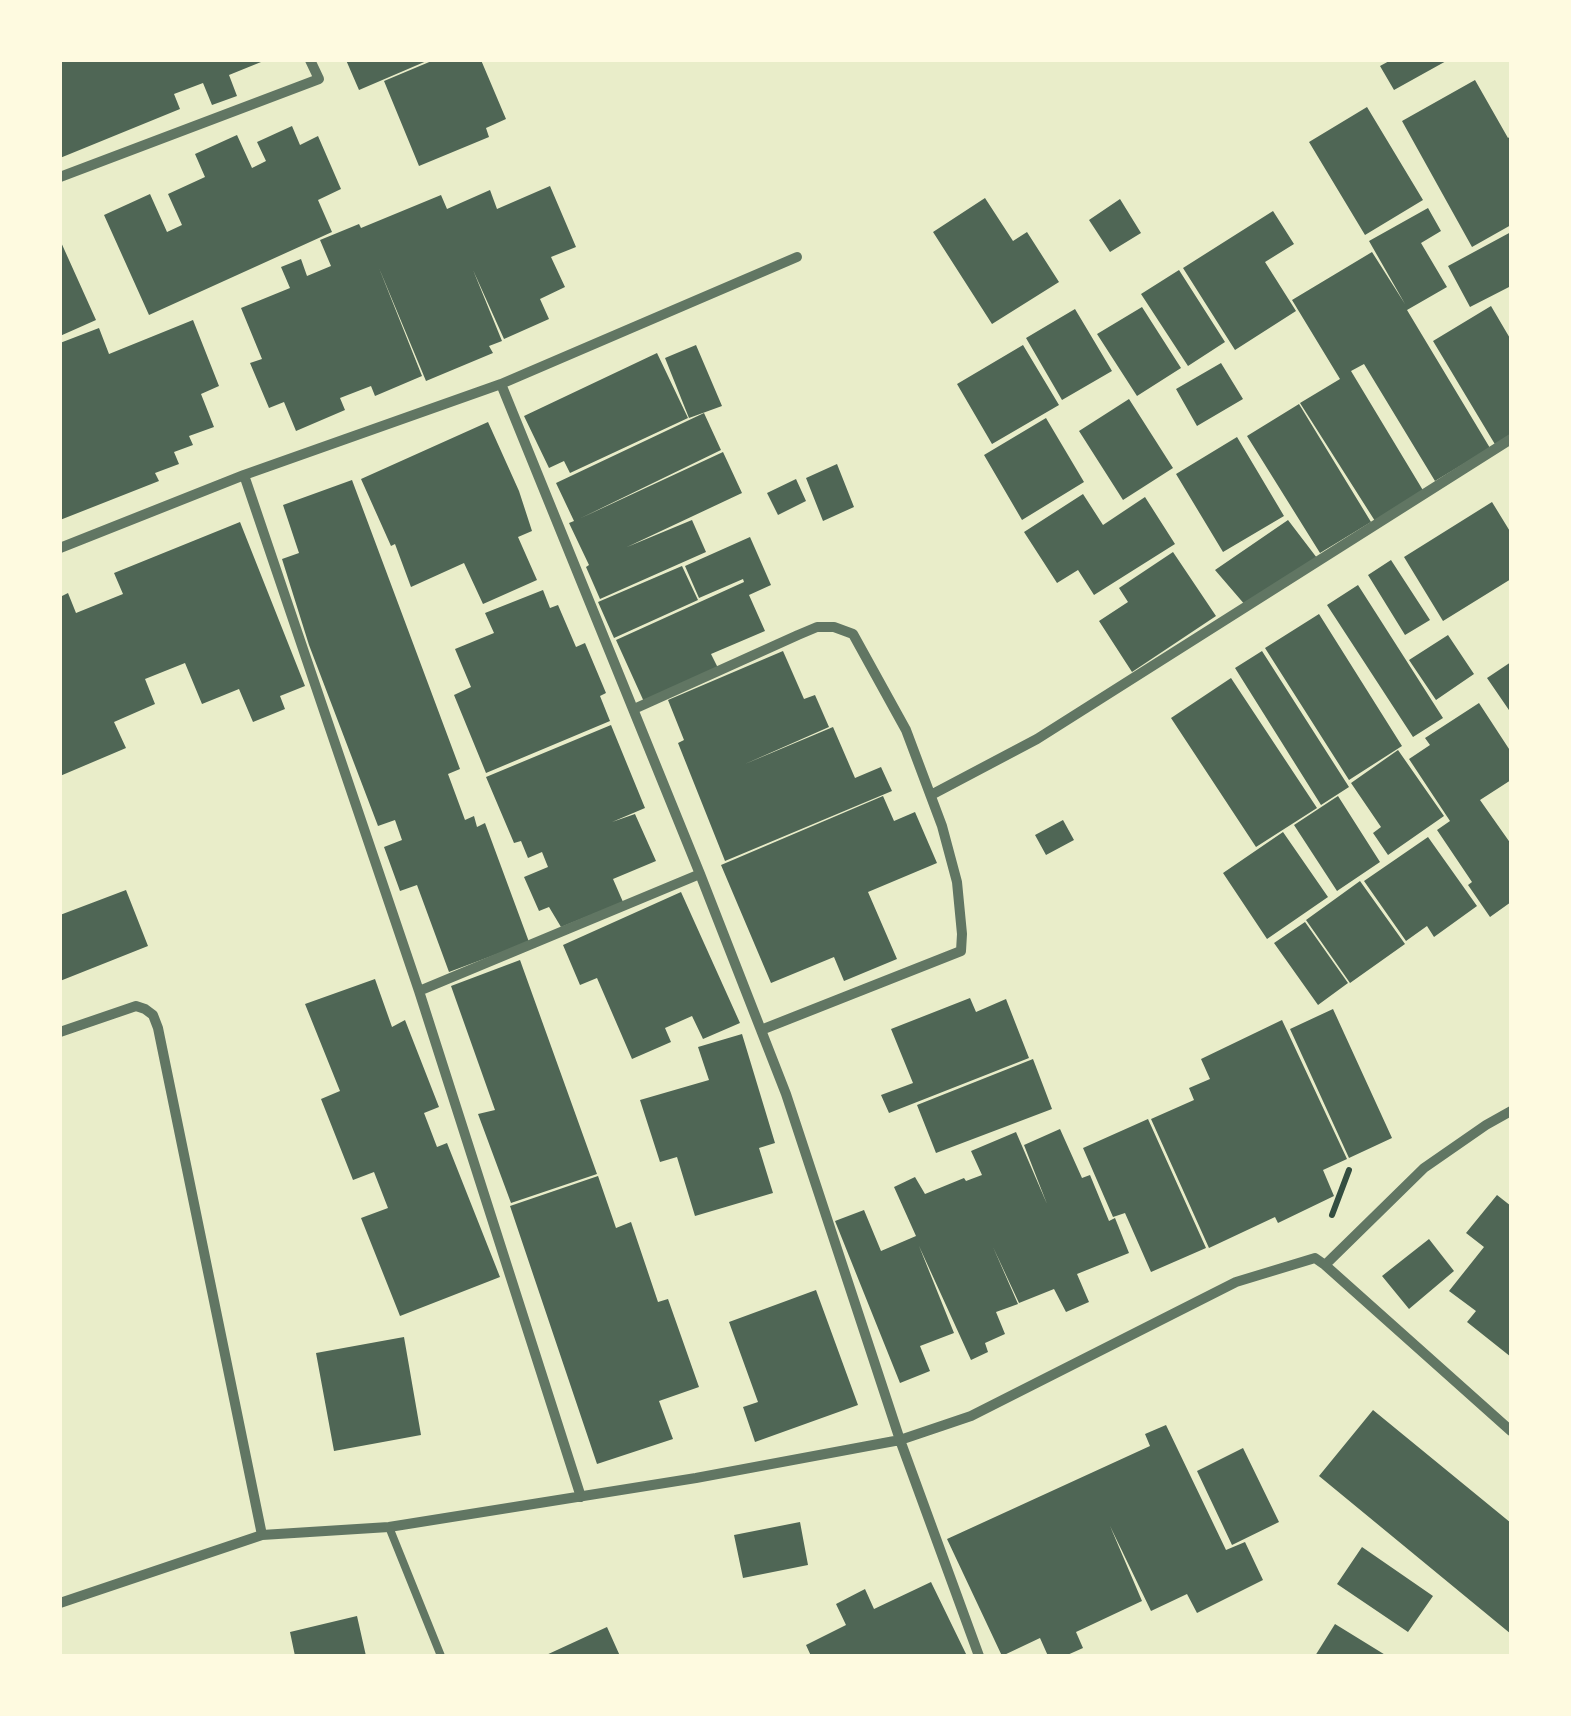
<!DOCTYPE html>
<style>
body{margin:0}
#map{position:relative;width:1571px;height:1716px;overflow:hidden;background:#e9edc9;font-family:Cabin,sans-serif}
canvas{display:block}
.frame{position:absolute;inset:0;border:62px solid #fefae0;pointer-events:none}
</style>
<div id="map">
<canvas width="1571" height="1716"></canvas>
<div class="frame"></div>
</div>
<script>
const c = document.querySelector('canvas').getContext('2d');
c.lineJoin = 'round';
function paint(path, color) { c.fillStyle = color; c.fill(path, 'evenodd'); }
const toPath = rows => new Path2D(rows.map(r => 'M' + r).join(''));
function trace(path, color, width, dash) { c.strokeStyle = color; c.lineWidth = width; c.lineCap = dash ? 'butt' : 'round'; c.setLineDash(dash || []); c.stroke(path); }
const building = toPath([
 [60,60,266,60,229,75,237,96,212,105,203,83,174,94,180,109,60,158],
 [346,60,429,60,359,90],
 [434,60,481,60,506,119,486,128,489,137,419,166,384,81],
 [1391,60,1448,60,1394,90,1380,66],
 [1475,80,1508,138,1511,136,1511,225,1472,247,1402,121],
 [1367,107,1423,200,1365,235,1309,142],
 [292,126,300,145,318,136,341,189,318,200,332,232,149,315,104,215,150,194,167,232,182,225,168,194,205,177,195,154,237,135,252,168,266,161,257,142],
 [550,186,576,247,551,257,565,287,540,299,549,319,504,339,473,270,502,341,489,346,493,353,426,381,379,268,422,376,375,396,371,386,340,398,345,410,296,431,284,402,269,408,250,363,262,359,241,308,290,288,281,267,301,259,307,276,331,266,320,240,359,224,361,228,441,195,447,209,490,190,497,209],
 [985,198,1013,241,1027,232,1059,282,992,324,933,232],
 [1120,199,1141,233,1110,252,1089,220],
 [1428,208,1441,231,1421,243,1447,287,1407,310,1490,448,1435,481,1364,364,1351,371,1424,492,1375,521,1300,403,1340,379,1292,300,1372,252,1405,304,1369,241],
 [1273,211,1294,244,1265,262,1296,311,1235,350,1183,268],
 [1511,232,1511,286,1470,307,1448,266],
 [60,240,96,320,60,336],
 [1179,270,1225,342,1188,366,1141,294],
 [1491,306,1511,340,1511,437,1496,446,1433,341],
 [1142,307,1181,368,1137,396,1097,334],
 [1075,309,1112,371,1062,400,1026,338],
 [193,320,219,386,201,394,214,427,189,436,193,445,174,452,179,464,155,473,159,481,60,520,60,343,99,328,109,354],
 [696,345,722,406,689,418,665,358],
 [1023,345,1059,405,992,444,957,384],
 [657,353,688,418,570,473,564,461,549,468,524,416],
 [1221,363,1243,399,1197,426,1176,389],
 [1129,399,1173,468,1123,500,1079,431],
 [1299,404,1371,522,1320,553,1247,436],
 [704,413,721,450,581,518,723,452,742,493,627,547,692,520,706,552,600,599,586,567,589,565,569,523,574,521,556,483],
 [1046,418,1084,482,1022,520,984,455],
 [488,422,519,491,532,531,518,537,537,580,483,604,464,563,411,587,395,544,391,546,361,479],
 [1237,437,1284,516,1223,552,1176,474],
 [837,464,854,507,823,521,806,478],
 [796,479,806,501,778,515,767,493],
 [352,480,460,769,448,774,465,820,474,816,477,827,485,823,529,942,449,972,417,885,400,891,384,847,402,840,395,820,378,826,309,645,282,559,299,553,283,505],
 [1083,494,1103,525,1145,497,1175,544,1094,595,1078,570,1057,583,1024,532],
 [1492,502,1511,533,1511,579,1443,621,1404,557],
 [1288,520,1317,558,1246,606,1215,570],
 [240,522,305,686,280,696,285,709,253,722,239,689,202,704,185,663,145,679,155,704,114,722,126,748,60,776,60,597,68,593,76,613,123,594,114,573],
 [750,537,771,585,749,595,765,631,711,654,719,670,645,704,616,640,744,582,743,579,699,598,685,566],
 [1173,552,1216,616,1132,672,1099,621,1128,602,1119,588],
 [1391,560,1430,620,1405,635,1368,575],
 [682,566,698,600,614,638,598,602],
 [1358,585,1443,718,1413,737,1327,605],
 [543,590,550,608,558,605,576,647,585,643,606,693,600,696,610,721,486,773,454,695,471,687,455,649,494,633,485,613],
 [1319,614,1402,746,1349,780,1265,648],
 [1448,635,1474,674,1436,700,1409,660],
 [783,651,804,699,815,695,829,727,745,764,833,727,855,778,881,767,892,791,725,861,678,743,684,740,668,700],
 [1262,651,1349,787,1321,805,1235,668],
 [1511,662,1511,713,1487,678],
 [1231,678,1317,808,1256,847,1171,718],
 [1479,703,1511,752,1511,780,1480,800,1511,844,1511,902,1490,917,1468,885,1472,882,1437,830,1450,821,1409,759,1430,745,1425,738],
 [611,725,645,808,612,822,635,814,656,861,613,879,623,902,561,927,549,907,539,911,524,877,548,867,542,852,528,858,521,841,514,843,486,777],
 [1398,750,1444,816,1388,855,1373,833,1381,827,1351,783],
 [883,796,894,821,915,812,937,863,868,892,897,959,844,981,834,957,771,983,721,865],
 [1338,796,1380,862,1337,891,1294,825],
 [1063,820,1074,840,1046,855,1035,835],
 [1283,832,1328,897,1267,939,1223,873],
 [1428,837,1477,906,1434,937,1427,926,1406,941,1364,881],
 [1360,881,1405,944,1350,983,1306,920],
 [126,890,148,946,60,981,60,915],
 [681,892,740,1023,703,1039,692,1016,665,1028,671,1042,632,1059,597,978,580,985,563,945],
 [1305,922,1348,983,1318,1005,1274,943],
 [520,960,597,1174,511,1203,478,1114,495,1110,451,986],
 [375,979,392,1027,405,1020,439,1107,424,1113,437,1147,447,1143,500,1277,400,1316,361,1218,388,1208,374,1172,353,1180,321,1099,340,1091,305,1004],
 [970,998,976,1012,1006,999,1029,1058,889,1113,881,1095,913,1083,891,1029],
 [1333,1009,1392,1138,1349,1158,1290,1029],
 [1282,1020,1347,1159,1323,1170,1334,1196,1278,1223,1275,1217,1209,1248,1151,1119,1194,1100,1189,1088,1210,1079,1201,1059],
 [742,1034,775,1143,759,1148,773,1193,695,1216,677,1157,660,1162,640,1100,709,1080,698,1047],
 [1033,1059,1052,1109,936,1153,917,1105],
 [1148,1119,1206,1248,1151,1272,1125,1213,1113,1217,1083,1148],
 [1060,1129,1082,1178,1090,1175,1109,1221,1115,1218,1129,1253,1077,1274,1089,1302,1066,1312,1054,1289,1019,1303,993,1247,1018,1304,996,1312,1005,1334,985,1343,988,1352,971,1360,919,1246,954,1333,920,1346,930,1371,900,1383,835,1221,864,1210,881,1251,916,1236,894,1187,915,1177,925,1194,964,1178,966,1181,982,1175,971,1151,1016,1132,1047,1204,1024,1145],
 [598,1176,616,1228,631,1222,658,1302,668,1299,699,1387,659,1401,673,1439,597,1464,510,1206],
 [1497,1195,1511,1206,1511,1357,1467,1322,1476,1311,1449,1291,1484,1247,1466,1233],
 [1429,1239,1454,1271,1409,1309,1382,1276],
 [816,1290,858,1405,755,1442,743,1407,758,1402,729,1322],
 [404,1337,421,1435,334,1451,316,1353],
 [1373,1410,1511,1523,1511,1634,1319,1476],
 [1166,1425,1226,1550,1245,1542,1263,1580,1197,1613,1187,1594,1151,1611,1110,1526,1142,1601,1076,1632,1083,1648,1065,1656,1048,1656,1040,1638,1002,1656,947,1539,1150,1446,1145,1434],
 [1243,1448,1279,1522,1232,1545,1197,1471],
 [800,1522,808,1565,743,1578,734,1535],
 [1362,1547,1433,1596,1408,1632,1337,1584],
 [931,1582,967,1656,811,1656,806,1645,846,1625,836,1604,865,1589,874,1609],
 [357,1616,366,1656,295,1656,290,1632],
 [1335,1624,1387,1656,1315,1656],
 [607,1627,620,1656,544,1656]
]);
const path = toPath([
 [1332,1215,1349,1170]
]);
const service = toPath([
 [389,1527,441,1656]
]);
const minor = toPath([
 [60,177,319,79,310,60],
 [501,384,797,257],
 [244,475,419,991,581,1497],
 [60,548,244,475,501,384,700,874,786,1094,900,1440,971,1416,1236,1282,1315,1258,1325,1265,1511,1431],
 [634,709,798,635,817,627,834,627,853,634,906,730,942,826,957,882,962,934,961,951,761,1030],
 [931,795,1037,739,1511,439],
 [419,991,700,874],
 [60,1032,136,1006,145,1009,153,1015,158,1028,262,1535],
 [1325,1265,1424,1168,1486,1125,1511,1111],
 [60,1603,262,1535,389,1527,696,1478,900,1440,979,1656]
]);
paint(building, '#4f6655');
trace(path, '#344e41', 6);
trace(service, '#617663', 8);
trace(minor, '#617663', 10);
</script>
